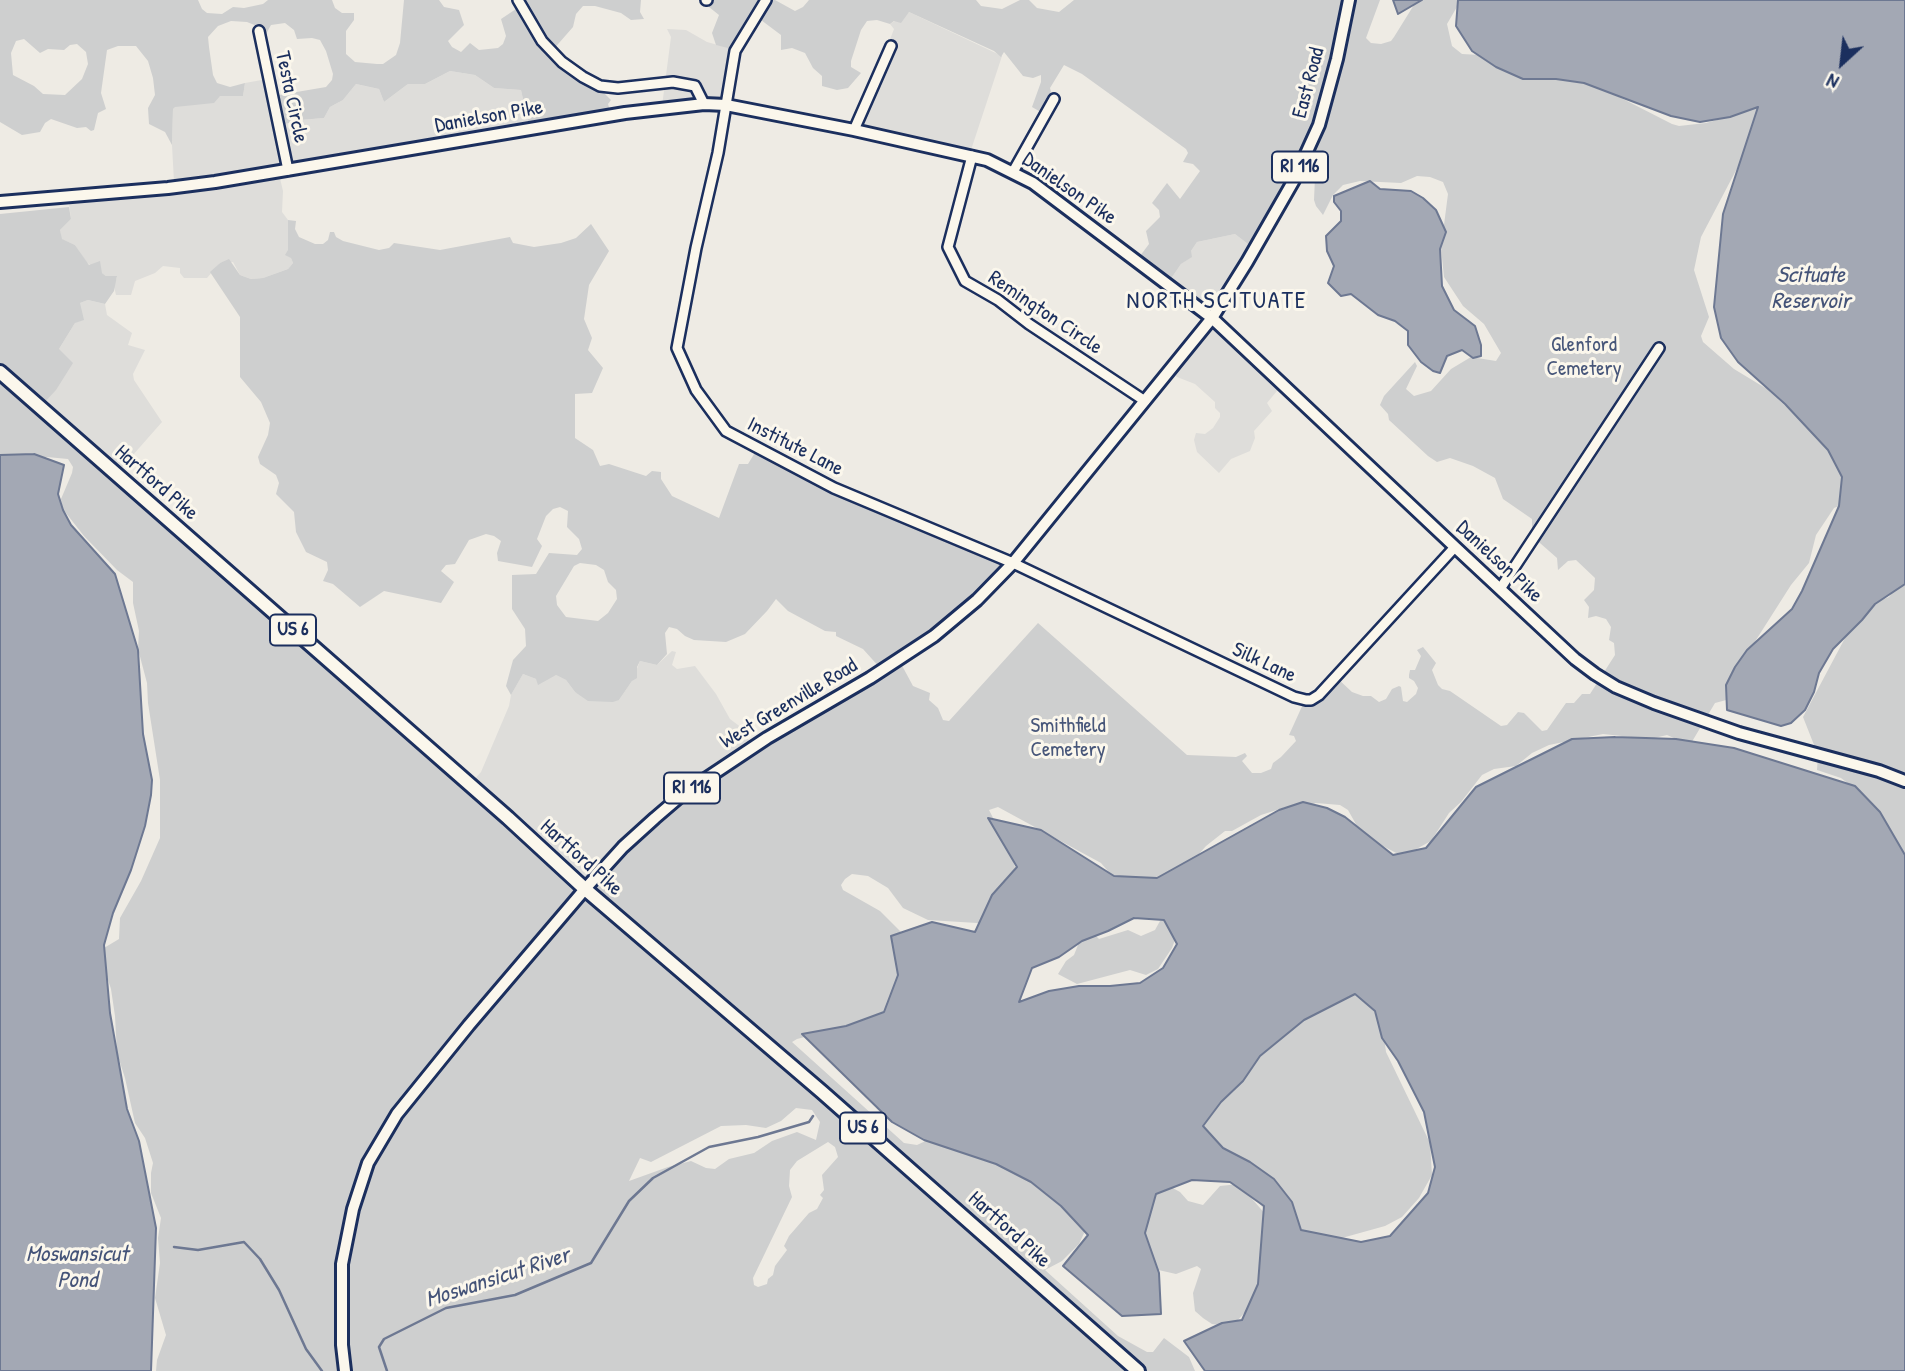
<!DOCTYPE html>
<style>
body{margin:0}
#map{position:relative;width:1905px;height:1371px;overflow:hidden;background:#eeebe4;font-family:"Patrick Hand",sans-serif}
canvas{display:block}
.north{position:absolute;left:1807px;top:28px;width:70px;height:70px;-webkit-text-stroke:5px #fbf7ec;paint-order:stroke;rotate:207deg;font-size:19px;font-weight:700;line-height:28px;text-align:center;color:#1b2f5e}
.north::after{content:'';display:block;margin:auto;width:24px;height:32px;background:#1b2f5e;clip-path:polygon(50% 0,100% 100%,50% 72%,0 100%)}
</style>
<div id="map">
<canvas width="1905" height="1371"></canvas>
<div class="north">N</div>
</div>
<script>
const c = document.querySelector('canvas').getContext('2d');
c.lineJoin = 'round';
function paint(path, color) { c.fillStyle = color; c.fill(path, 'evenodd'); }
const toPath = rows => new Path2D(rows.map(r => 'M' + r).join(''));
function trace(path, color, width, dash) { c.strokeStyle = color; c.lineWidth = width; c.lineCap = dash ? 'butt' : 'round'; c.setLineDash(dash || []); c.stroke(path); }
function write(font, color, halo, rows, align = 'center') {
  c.font = font + ' "Patrick Hand",sans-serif'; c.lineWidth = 6; c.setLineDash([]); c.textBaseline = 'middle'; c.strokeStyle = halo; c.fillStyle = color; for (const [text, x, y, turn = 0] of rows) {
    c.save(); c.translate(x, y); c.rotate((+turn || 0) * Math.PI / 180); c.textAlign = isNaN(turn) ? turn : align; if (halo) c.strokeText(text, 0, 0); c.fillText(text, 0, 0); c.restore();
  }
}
const built = toPath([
 [909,12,1002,56,970,153,856,128,894,29,890,24],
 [667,29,686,30,707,42,735,50,727,100,662,106,671,37],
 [450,71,475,75,494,88,521,90,529,126,278,170,283,191,282,212,288,220,288,250,293,263,288,269,263,278,251,279,240,275,233,262,220,263,207,278,184,278,180,273,180,268,163,266,155,273,135,281,131,295,116,295,114,286,117,277,106,276,86,262,75,245,61,239,60,230,71,219,68,195,174,182,172,145,173,109,175,106,220,96,243,96,245,83,267,79,279,126,300,120,324,118,330,107,343,100,356,84,379,89,384,102,408,84,425,84],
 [1235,234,1253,248,1212,317,1168,283,1181,264,1191,257,1191,251,1197,242],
 [88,300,105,304,107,315,132,333,128,345,145,350,133,374,134,380,162,422,118,472,42,405,52,392,59,349,75,323,80,303],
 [1210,320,1281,386,1267,403,1272,411,1254,431,1255,438,1250,451,1231,459,1219,473,1197,452,1194,440,1196,433,1205,434,1213,428,1220,417,1220,413,1215,408,1215,402,1195,384,1177,377,1170,371],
 [672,651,676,652,672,665,677,669,695,666,716,694,730,719,742,728,752,746,589,887,472,782,481,772,509,706,511,695,523,674,536,679,556,675,566,680,575,692,619,700,632,681,640,661,657,665]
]);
const green = toPath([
 [0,0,198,0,202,9,207,13,222,14,233,7,244,8,263,4,268,0,332,0,335,8,342,13,354,13,354,20,346,31,346,54,355,62,377,64,383,64,396,55,400,43,404,0,439,0,444,7,459,10,464,25,448,41,452,47,461,52,470,43,479,50,498,48,503,44,506,36,501,19,519,7,521,0,641,0,640,12,644,19,631,20,621,13,595,6,583,6,576,14,573,27,552,51,605,88,604,93,611,100,608,104,610,111,529,126,521,90,494,88,475,75,450,71,425,84,408,84,384,102,379,89,356,84,343,100,330,107,324,118,300,120,278,126,273,96,326,87,332,80,333,74,326,51,320,40,312,38,297,39,294,30,285,23,271,25,262,41,257,26,247,22,231,21,218,26,208,37,209,47,213,75,217,83,230,87,245,83,243,96,220,96,214,103,175,107,173,109,172,145,165,132,149,124,148,108,155,95,153,78,148,61,136,46,118,46,107,50,101,93,106,109,98,113,94,130,91,131,86,127,77,128,51,119,45,123,40,132,22,135,0,122],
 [24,39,40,53,48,49,64,50,70,45,77,44,86,52,88,64,82,79,65,95,43,94,34,86,13,75,11,53,16,41],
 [706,0,775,0,795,11,803,7,809,0,976,0,981,6,1002,9,1020,0,1029,0,1037,8,1059,12,1074,0,1380,0,1366,38,1371,43,1381,44,1391,41,1394,37,1417,0,1461,0,1447,24,1452,46,1462,54,1480,55,1582,78,1672,124,1679,126,1706,123,1728,117,1754,97,1764,117,1701,237,1694,270,1709,317,1701,336,1703,342,1734,369,1767,389,1846,462,1846,503,1834,508,1816,535,1809,563,1791,585,1756,640,1734,679,1730,699,1715,703,1690,745,1667,735,1650,739,1603,734,1549,745,1532,753,1516,766,1494,769,1482,775,1461,802,1449,813,1431,841,1409,853,1400,855,1362,835,1348,810,1340,805,1316,803,1305,806,1286,807,1261,815,1232,831,1225,831,1206,846,1185,870,1155,880,1113,877,1101,863,998,807,989,810,1009,849,1015,867,996,928,977,923,928,920,903,908,888,888,868,876,852,874,845,879,841,885,843,890,880,911,904,935,912,1009,797,1039,792,1042,904,1143,917,1145,934,1137,1040,1175,1085,1231,1079,1244,1062,1261,1045,1270,1118,1336,1147,1352,1153,1352,1164,1338,1189,1357,1195,1371,156,1371,157,1360,166,1335,155,1298,160,1263,158,1238,161,1218,151,1193,151,1173,153,1163,145,1138,135,1123,125,1078,117,1053,115,1016,111,989,101,958,104,948,119,939,120,918,141,881,160,838,160,780,148,703,147,683,138,649,139,631,133,603,133,582,117,570,84,536,62,508,61,499,72,473,73,467,68,459,47,457,19,462,0,458,0,214,69,207,71,219,60,230,62,239,75,245,89,265,100,261,102,273,106,276,117,276,114,291,105,304,88,300,80,303,84,320,75,323,59,349,73,363,56,390,42,405,586,886,653,819,881,669,863,649,836,636,836,632,825,631,788,611,776,599,767,611,745,634,726,642,694,640,685,636,677,629,669,627,665,633,667,654,657,665,640,661,637,667,637,678,632,681,619,700,613,702,588,701,575,692,566,680,556,675,538,685,536,679,523,674,511,695,506,686,513,660,526,646,525,629,512,609,512,575,536,574,549,553,577,555,582,549,579,539,567,527,568,511,560,507,553,509,546,516,537,539,542,546,532,567,498,561,497,553,501,541,494,536,486,534,469,540,455,564,446,565,441,571,454,582,441,603,384,591,360,607,333,584,323,581,328,570,327,562,306,552,296,532,294,512,276,494,279,483,276,475,260,464,258,457,268,435,270,423,261,402,240,377,240,317,210,272,220,263,229,259,240,275,251,279,263,278,288,269,293,263,291,258,285,255,288,250,288,220,296,221,295,229,299,237,315,244,323,244,328,240,330,232,334,232,336,237,343,241,379,250,389,248,394,243,440,250,510,237,513,243,534,247,561,243,576,238,591,224,609,251,589,285,584,319,592,338,588,350,603,368,592,393,575,394,575,438,593,450,600,466,609,464,646,476,652,471,661,472,661,479,672,496,719,518,739,464,748,464,759,446,850,491,995,556,1009,567,899,660,913,686,930,693,929,700,938,708,943,720,949,721,1038,623,1187,755,1236,757,1245,753,1247,756,1242,761,1252,773,1261,773,1271,769,1273,763,1281,757,1296,741,1294,736,1289,735,1304,702,1337,678,1352,692,1363,696,1371,696,1379,702,1386,699,1392,689,1399,686,1401,687,1403,701,1407,702,1416,694,1418,688,1414,681,1409,678,1409,675,1410,670,1415,670,1421,656,1417,650,1423,647,1436,663,1432,670,1438,685,1442,689,1450,691,1501,726,1507,725,1518,712,1524,713,1542,731,1547,730,1566,703,1574,703,1582,694,1590,694,1615,655,1614,643,1609,640,1611,627,1606,619,1596,616,1588,618,1589,607,1584,600,1594,590,1595,578,1576,560,1568,561,1558,570,1557,558,1532,536,1532,519,1503,499,1495,478,1473,466,1450,458,1437,462,1428,456,1389,420,1388,414,1380,405,1384,396,1415,362,1417,366,1406,389,1414,396,1431,391,1451,369,1471,357,1496,361,1501,353,1484,324,1463,306,1444,277,1441,248,1448,194,1443,182,1430,177,1417,176,1401,183,1360,181,1343,185,1333,195,1323,215,1316,206,1314,200,1315,177,1299,169,1253,248,1235,234,1197,242,1191,251,1192,257,1181,264,1168,283,1137,260,1149,244,1146,231,1160,217,1159,210,1152,203,1167,183,1180,199,1200,171,1193,164,1183,162,1188,153,1186,149,1082,74,1064,65,1050,88,1053,99,1044,114,1032,107,1041,82,1041,75,1033,78,1023,76,1004,52,1001,57,994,51,909,12,901,23,894,21,890,24,877,20,867,21,861,30,851,61,851,67,861,73,848,88,837,90,822,86,822,76,813,68,805,53,792,48,781,50,781,35,757,17,735,50,716,45,712,33,719,15,709,7],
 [580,563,596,565,604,570,608,582,616,590,617,599,608,613,598,621,566,617,557,605,556,596,574,566],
 [796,1108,812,1110,820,1122,816,1140,797,1132,772,1141,754,1153,729,1159,715,1169,706,1168,691,1161,668,1167,629,1181,640,1158,651,1162,721,1126,746,1125,766,1128,781,1121],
 [828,1142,835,1147,838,1157,822,1175,824,1190,820,1195,823,1198,817,1209,809,1213,789,1236,784,1246,787,1250,775,1266,773,1275,768,1279,767,1284,758,1287,754,1285,753,1278,792,1197,789,1186,790,1170,797,1161],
 [1905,577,1905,858,1858,791,1841,778,1817,770,1818,755,1803,717,1861,608,1889,597],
 [1169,920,1179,929,1172,948,1158,969,1146,975,1130,970,1077,984,1058,974,1066,961,1074,955,1078,945,1075,939,1091,931,1099,939,1128,930,1141,936,1155,930,1160,921],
 [1350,992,1381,1015,1386,1052,1430,1143,1432,1175,1419,1198,1402,1217,1385,1226,1331,1241,1304,1238,1272,1218,1258,1202,1186,1138,1258,1045],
 [1158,1180,1180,1192,1188,1201,1203,1205,1220,1186,1239,1184,1267,1216,1278,1256,1254,1302,1237,1321,1221,1325,1212,1324,1203,1318,1195,1311,1193,1293,1201,1269,1197,1266,1176,1274,1154,1269,1116,1209]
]);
const water = toPath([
 [1393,0,1422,0,1398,14,1393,0],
 [1458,0,1905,0,1905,584,1875,604,1862,620,1833,649,1819,673,1814,692,1805,710,1791,723,1781,726,1727,710,1726,685,1735,667,1747,650,1792,609,1802,591,1839,506,1842,477,1828,450,1785,404,1738,362,1721,338,1714,307,1723,214,1758,107,1730,117,1700,122,1671,116,1584,83,1556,79,1523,79,1496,67,1472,51,1456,26,1458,0],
 [1370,181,1380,189,1411,191,1423,198,1436,210,1446,232,1440,249,1442,286,1454,310,1475,326,1481,345,1481,356,1473,358,1462,350,1447,356,1440,373,1433,371,1421,362,1408,345,1408,331,1395,321,1378,315,1351,294,1341,296,1328,283,1334,266,1327,251,1326,236,1341,221,1341,211,1334,202,1334,196,1370,181],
 [34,454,64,465,58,494,63,510,71,525,115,574,138,650,143,734,152,780,151,795,145,826,131,870,113,913,104,945,110,1013,127,1109,139,1141,156,1228,151,1371,0,1371,0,455,34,454],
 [1615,737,1676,739,1734,748,1855,786,1880,812,1905,855,1905,1371,1205,1371,1184,1341,1222,1323,1242,1320,1258,1284,1264,1206,1230,1182,1192,1180,1156,1194,1145,1233,1159,1273,1161,1314,1122,1316,1063,1266,1088,1235,1061,1206,1031,1182,996,1164,924,1140,892,1122,802,1034,846,1026,884,1012,898,975,891,936,932,922,975,932,992,895,1017,867,988,818,1041,830,1114,876,1157,878,1279,810,1303,802,1327,808,1345,817,1393,855,1426,848,1476,787,1572,739,1615,737],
 [1134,918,1164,920,1177,944,1163,968,1140,983,1110,986,1079,986,1049,991,1019,1002,1032,968,1059,957,1082,941,1108,931,1134,918],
 [1355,994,1375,1011,1382,1038,1398,1061,1424,1112,1435,1167,1428,1193,1390,1236,1361,1242,1301,1230,1292,1202,1274,1179,1250,1162,1223,1148,1203,1126,1221,1102,1243,1081,1260,1056,1304,1020,1355,994]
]);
const stream = toPath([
 [174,1247,198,1250,244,1242,260,1259,279,1290,306,1349,322,1371],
 [387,1371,379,1347,384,1339,446,1308,515,1295,591,1263,629,1201,653,1178,709,1147,758,1137,809,1122,813,1116]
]);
const minor = toPath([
 [518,0,542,41,562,62,583,77,600,86,618,88,673,82,695,86,704,104],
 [706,0,707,0],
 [766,0,735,51,718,153,696,248,677,348,696,390,726,431,834,488,1013,563,1294,697,1306,700,1311,700,1319,695,1455,547],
 [259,31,288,170],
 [854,130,891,46],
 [972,156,948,247,965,281,998,300,1029,324,1145,401],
 [1013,172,1054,99],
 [1500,589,1659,348]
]);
const major = toPath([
 [0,202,168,188,215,182,625,113,704,104,726,105,854,130,987,160,1033,183,1212,318,1455,547,1575,659,1595,674,1616,687,1654,703,1739,733,1879,771,1905,781],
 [345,1371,342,1345,342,1264,353,1209,368,1163,397,1114,469,1025,585,889,623,847,655,818,683,794,767,738,870,678,934,636,977,600,1013,563,1212,318,1247,262,1294,180,1319,125,1337,59,1349,0]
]);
const highway = toPath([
 [0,372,508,818,585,889,822,1092,1138,1371]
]);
const shields = [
 [1300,167,56],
 [293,630,46],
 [692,788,56],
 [863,1128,46]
];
const shieldNames = [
 ["RI 116",1300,167],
 ["US 6",293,630],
 ["RI 116",692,788],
 ["US 6",863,1128]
];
const streetNames = [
 ["East Road",1309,83,-75],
 ["Testa Circle",291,97,78],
 ["Danielson Pike",489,117,-10],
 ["Danielson Pike",1069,189,35],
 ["Remington Circle",1045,313,34],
 ["Institute Lane",795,447,27],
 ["Hartford Pike",156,483,41],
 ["Danielson Pike",1499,562,43],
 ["Silk Lane",1264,663,25],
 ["West Greenville Road",789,704,-31],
 ["Hartford Pike",581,858,42],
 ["Hartford Pike",1009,1230,42]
];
const parkNames = [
 ["Glenford",1584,345],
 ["Cemetery",1584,369],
 ["Smithfield",1068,726],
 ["Cemetery",1068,750]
];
const waterNames = [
 ["Scituate",1811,276],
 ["Reservoir",1811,302],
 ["Moswansicut",77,1255],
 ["Pond",77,1281],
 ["Moswansicut River",498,1278,-18]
];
const quarterNames = [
 ["NORTH SCITUATE",1217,302]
];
paint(built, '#deddda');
paint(green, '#cecfcf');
paint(water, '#a3a8b4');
trace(water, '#6d7892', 2);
trace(stream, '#6d7892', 2.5);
trace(minor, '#1b2f5e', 14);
trace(major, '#1b2f5e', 16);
trace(highway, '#1b2f5e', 18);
trace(minor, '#fbf7ec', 9);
trace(major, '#fbf7ec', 10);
trace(highway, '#fbf7ec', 12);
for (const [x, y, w] of shields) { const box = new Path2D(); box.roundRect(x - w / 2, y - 15.5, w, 31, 5); c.fillStyle = '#fbf7ec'; c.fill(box); trace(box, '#1b2f5e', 2); }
write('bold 19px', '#1b2f5e', null, shieldNames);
write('21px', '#1b2f5e', '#fbf7ec', streetNames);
write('21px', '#48577a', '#fbf7ec', parkNames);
write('italic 23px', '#445378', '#fbf7ec', waterNames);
c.letterSpacing = '2px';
write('24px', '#1b2f5e', '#fbf7ec', quarterNames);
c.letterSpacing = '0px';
</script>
